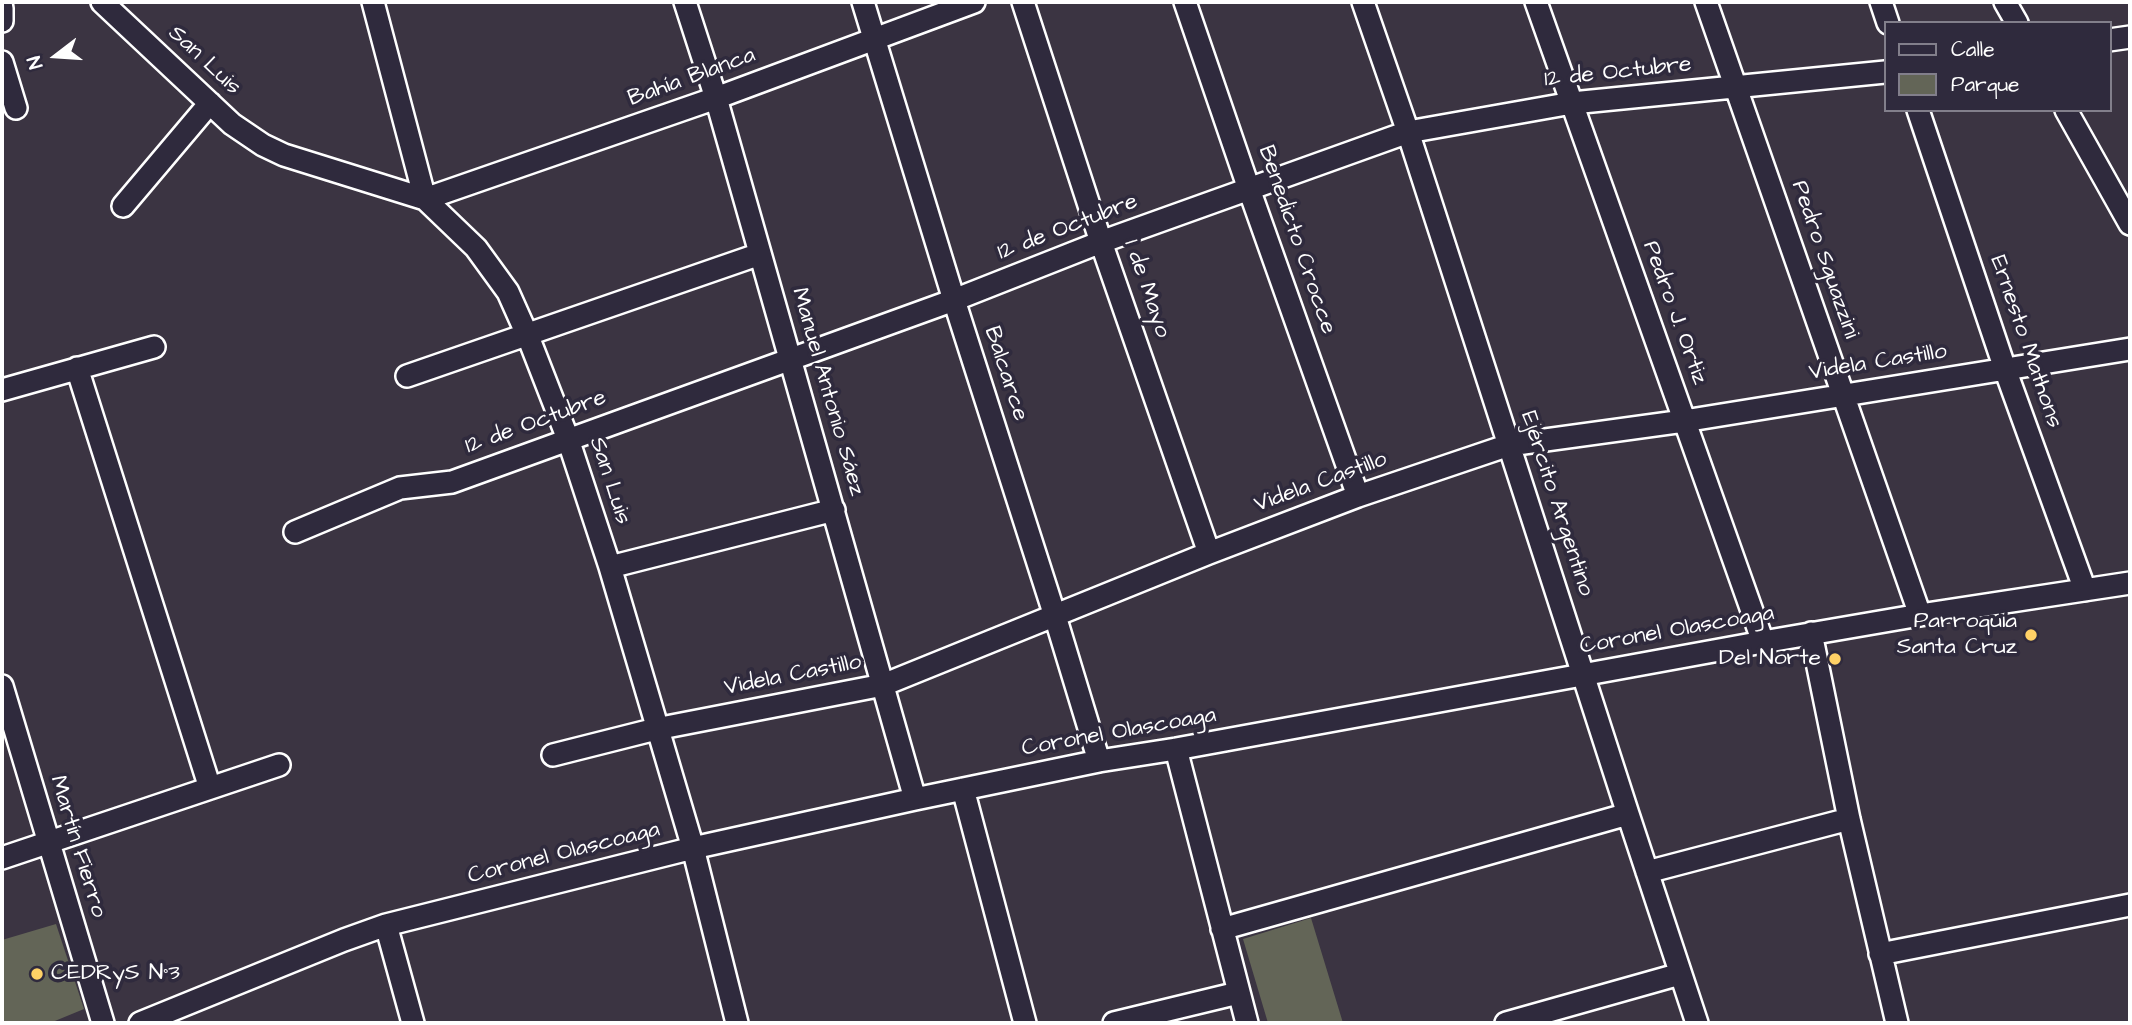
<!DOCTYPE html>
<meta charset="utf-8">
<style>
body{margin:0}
#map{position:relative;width:2132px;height:1025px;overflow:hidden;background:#3b3442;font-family:"Architects Daughter",sans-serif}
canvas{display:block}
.frame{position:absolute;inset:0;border:4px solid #fff;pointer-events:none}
.legend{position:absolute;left:1884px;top:21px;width:228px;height:91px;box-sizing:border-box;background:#2f2a3d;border:2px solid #827f8b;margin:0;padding:9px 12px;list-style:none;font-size:21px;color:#fff}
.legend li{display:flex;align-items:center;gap:14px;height:35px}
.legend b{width:35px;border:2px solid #827f8b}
.north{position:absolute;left:21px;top:21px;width:70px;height:70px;-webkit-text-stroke:5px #2f2a3d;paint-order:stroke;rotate:253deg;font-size:19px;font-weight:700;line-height:28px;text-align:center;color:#fff}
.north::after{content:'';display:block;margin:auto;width:24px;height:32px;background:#fff;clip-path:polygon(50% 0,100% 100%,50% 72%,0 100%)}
</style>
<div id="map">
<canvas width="2132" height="1025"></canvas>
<div class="frame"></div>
<ul class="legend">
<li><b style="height:9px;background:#2f2a3d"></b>Calle</li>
<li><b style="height:19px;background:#636557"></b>Parque</li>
</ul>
<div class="north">N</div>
</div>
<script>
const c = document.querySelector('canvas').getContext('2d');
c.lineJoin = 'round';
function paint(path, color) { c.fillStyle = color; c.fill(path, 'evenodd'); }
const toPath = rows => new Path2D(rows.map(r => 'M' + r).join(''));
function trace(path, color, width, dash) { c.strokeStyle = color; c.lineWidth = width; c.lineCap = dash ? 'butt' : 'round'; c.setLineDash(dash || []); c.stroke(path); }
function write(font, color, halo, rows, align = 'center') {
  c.font = font + ' "Architects Daughter",sans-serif'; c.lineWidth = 7; c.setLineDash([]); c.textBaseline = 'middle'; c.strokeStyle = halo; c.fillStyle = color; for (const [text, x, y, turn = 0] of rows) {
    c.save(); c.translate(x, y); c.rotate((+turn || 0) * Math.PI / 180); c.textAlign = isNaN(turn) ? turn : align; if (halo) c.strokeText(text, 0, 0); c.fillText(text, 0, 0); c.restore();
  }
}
const green = toPath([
 [1311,918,1343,1023,1268,1023,1243,939],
 [56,924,84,1009,50,1023,2,1023,2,940]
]);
const minor = toPath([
 [102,2,232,124,263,145,284,155,425,199,476,248,508,292,529,339,568,439,610,567,693,848,737,1023],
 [373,2,425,199],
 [685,2,716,98,915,799],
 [863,2,954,300,1055,616,1099,761],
 [1023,2,1101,242,1209,553],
 [1185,2,1249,189,1358,496],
 [1363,2,1408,132,1628,814,1697,1023],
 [1536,2,1763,642],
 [1706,2,1920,615],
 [1881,2,1888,23],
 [2005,2,2017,23],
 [2,8,2,21],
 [2109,40,2130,37],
 [2,62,16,108],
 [1918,110,2005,369,2085,590],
 [2066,110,2130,224],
 [425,199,716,98,974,2],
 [123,206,210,103],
 [77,368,210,788],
 [407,376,760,254],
 [2,390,154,347],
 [295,532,400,488,452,482,954,300,1101,242,1408,132,1572,103,1885,72],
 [610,567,834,510],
 [1811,633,1849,819,1897,1023],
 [2,686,103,1023],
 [1176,749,1247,1023],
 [553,755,656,729,883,685,1209,553,1358,496,1509,445,1684,421,2130,349],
 [963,789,1025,1023],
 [2,858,279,765],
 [1647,872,1849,819],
 [386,925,413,1023],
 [1222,929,1628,814],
 [1880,954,2130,905],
 [140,1023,344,940,386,925,693,848,915,799,1099,761,1176,749,1763,642,1920,615,2130,583],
 [1114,1023,1238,993],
 [1506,1023,1680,974]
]);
const markers = [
 [2031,635,7,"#ffd166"],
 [1835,659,7,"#ffd166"],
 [37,974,7,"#ffd166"]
];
const streetNames = [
 ["San Luis",204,61,43],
 ["12 de Octubre",1618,73,-6],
 ["Bahía Blanca",692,78,-20],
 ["12 de Octubre",1068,228,-21],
 ["Benedicto Crocce",1296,240,71],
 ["Pedro Sguazzini",1824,260,71],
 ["1 de Mayo",1146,289,71],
 ["Pedro J. Ortiz",1674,313,70],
 ["Ernesto Mathons",2025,342,71],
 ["Videla Castillo",1878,363,-9],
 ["Balcarce",1005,374,72],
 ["Manuel Antonio Sáez",827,392,74],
 ["12 de Octubre",536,423,-20],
 ["San Luis",609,481,72],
 ["Videla Castillo",1321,483,-20],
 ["Ejército Argentino",1556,504,72],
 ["Coronel Olascoaga",1677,631,-10],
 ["Videla Castillo",793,676,-11],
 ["Coronel Olascoaga",1119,733,-10],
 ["Martín Fierro",77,847,73],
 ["Coronel Olascoaga",564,854,-14]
];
const poiNames = [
 ["Parroquia",2017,622],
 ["Santa Cruz",2017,648],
 ["Del Norte",1821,659],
 ["CEDRyS N°3",51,974,"left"]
];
paint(green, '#636557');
trace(minor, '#fff', 26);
trace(minor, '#2f2a3d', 21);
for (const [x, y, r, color] of markers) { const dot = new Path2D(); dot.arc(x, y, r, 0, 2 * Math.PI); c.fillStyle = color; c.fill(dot); trace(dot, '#2f2a3d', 2.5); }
write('23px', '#fff', '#2f2a3d', streetNames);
write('23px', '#fff', '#2f2a3d', poiNames, 'right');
</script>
